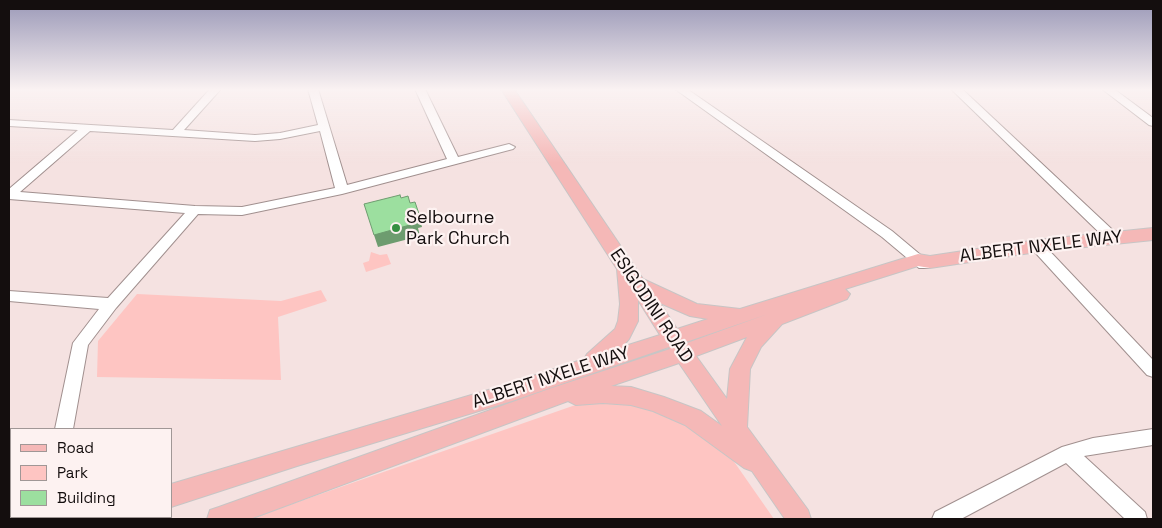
<!DOCTYPE html>
<style>
body{margin:0}
#map{position:relative;width:1162px;height:528px;overflow:hidden;background:#f5e2e1;font-family:"Space Grotesk",sans-serif}
canvas{display:block}
.frame{position:absolute;inset:0;border:10px solid #140e0e;pointer-events:none}
.legend{position:absolute;left:10px;top:428px;width:162px;height:90px;box-sizing:border-box;background:#fdf2f1;border:1px solid #a09796;margin:0;padding:6px 9px;list-style:none;font-size:15px;color:#140e0e}
.legend li{display:flex;align-items:center;gap:10px;height:25px}
.legend b{width:25px;border:1px solid #a09796}
</style>
<div id="map">
<canvas width="1162" height="528"></canvas>
<div class="frame"></div>
<ul class="legend">
<li><b style="height:6px;background:#f5b8b7"></b>Road</li>
<li><b style="height:14px;background:#fec5c2"></b>Park</li>
<li><b style="height:14px;background:#9cdf9f"></b>Building</li>
</ul>
</div>
<script>
const c = document.querySelector('canvas').getContext('2d');
c.lineJoin = 'round';
function paint(path, color) { c.fillStyle = color; c.fill(path, 'evenodd'); }
const toPath = rows => new Path2D(rows.map(r => 'M' + r).join(''));
function trace(path, color, width, dash) { c.strokeStyle = color; c.lineWidth = width; c.lineCap = dash ? 'butt' : 'round'; c.setLineDash(dash || []); c.stroke(path); }
function write(font, color, halo, rows, align = 'center') {
  c.font = font + ' "Space Grotesk",sans-serif'; c.lineWidth = 4.5; c.setLineDash([]); c.textBaseline = 'middle'; c.strokeStyle = halo; c.fillStyle = color; for (const [text, x, y, turn = 0] of rows) {
    c.save(); c.translate(x, y); c.rotate((+turn || 0) * Math.PI / 180); c.textAlign = isNaN(turn) ? turn : align; if (halo) c.strokeText(text, 0, 0); c.fillText(text, 0, 0); c.restore();
  }
}
const green = toPath([
 [371,252,380,255,387,254,391,264,366,272,363,263,369,261],
 [321,290,327,301,278,317,281,380,97,377,98,341,137,294,281,301],
 [620,400,657,409,690,424,728,453,774,519,249,519,584,402]
]);
const minor = toPath([
 [210,89,221,89,184,130,255,135,280,133,318,125,308,89,318,89,347,185,447,159,415,89,425,89,458,157,509,144,515,147,513,149,342,194,242,215,198,214,116,308,88,345,73,429,55,429,73,343,99,309,9,301,9,291,108,298,185,213,9,199,9,189,78,130,9,126,9,120,173,130,210,89],
 [90,131,255,141,280,139,320,131,335,188,242,207,195,206,20,192,90,131],
 [675,89,687,89,892,231,929,262,931,265,929,268,919,268,882,237,675,89],
 [951,89,962,89,1118,235,1120,238,1118,241,1108,241,951,89],
 [1102,89,1114,89,1153,118,1153,126,1149,125,1102,89],
 [1037,241,1042,243,1153,360,1153,377,1147,375,1032,249,1030,246,1032,243,1037,241],
 [1153,429,1153,445,1084,456,1145,512,1147,519,1125,519,1066,463,961,519,932,519,935,512,1062,447,1093,438,1153,429],
 [11,447,11,463,9,464,9,448,11,447],
 [44,517,63,517,64,519,45,519,44,517]
]);
const major = toPath([
 [501,89,514,89,643,279,697,304,740,309,918,254,930,256,1037,240,1153,228,1153,240,1037,252,930,268,918,266,845,289,850,294,847,299,782,324,761,347,750,369,747,427,808,510,811,519,785,519,752,471,744,468,685,425,653,411,631,405,603,403,576,405,568,401,250,519,207,519,210,510,219,507,549,389,670,349,669,347,512,401,297,466,171,507,171,484,512,383,584,359,587,354,615,329,618,321,620,304,617,269,501,89],
 [638,300,660,335,622,347,629,339,638,321,638,300],
 [660,303,690,316,708,319,677,329,660,303],
 [768,314,687,343,686,342,768,314],
 [747,337,730,369,727,399,696,356,747,337],
 [679,363,722,426,701,411,664,397,631,387,611,386,679,363],
 [94,517,124,517,123,519,93,519,94,517]
]);
const shadedWall = toPath([
 [419,214,422,227,418,228,420,236,378,247,374,235,414,216]
]);
const building = toPath([
 [400,195,401,198,408,196,410,203,415,202,419,214,414,216,417,223,374,235,364,204,400,195]
]);
const markers = [
 [396,228,5,"#359041"]
];
const poiNames = [
 ["Selbourne",406,218],
 ["Park Church",406,239]
];
const streetNames = [
 ["ALBERT NXELE WAY",1041,247,-7],
 ["ESIGODINI ROAD",651,306,56],
 ["ALBERT NXELE WAY",551,378,-18]
];
paint(green, '#fec5c2');
trace(minor, '#a1908f', 2);
trace(major, '#c7c5c5', 2);
paint(minor, '#fff');
paint(major, '#f5b8b7');
paint(shadedWall, '#6d9c6f');
paint(building, '#9cdf9f');
trace(building, '#6d9c6f', 1);
const sky = c.createLinearGradient(0, 0, 0, 163);
sky.addColorStop(0, '#9a98b7');
sky.addColorStop(0.55, '#faf2f2');
sky.addColorStop(1, '#faf2f200');
c.fillStyle = sky;
c.fillRect(0, 0, 1162, 163);
for (const [x, y, r, color] of markers) { const dot = new Path2D(); dot.arc(x, y, r, 0, 2 * Math.PI); c.fillStyle = color; c.fill(dot); trace(dot, '#fdf2f1', 2); }
write('18px', '#140e0e', '#fdf2f1', poiNames, 'left');
write('18px', '#140e0e', '#fdf2f1', streetNames);
</script>
